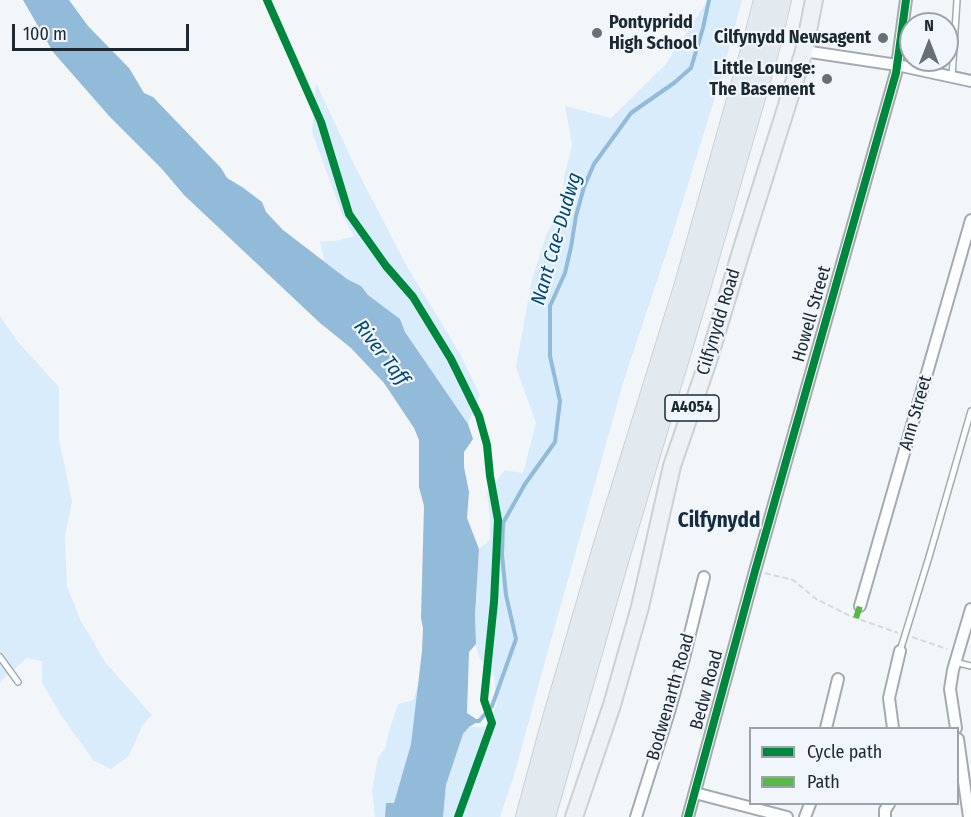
<!DOCTYPE html>
<style>
body{margin:0}
#map{position:relative;width:971px;height:817px;overflow:hidden;background:#f3f6f8;font-family:"Fira Sans Condensed",sans-serif}
canvas{display:block}
.legend{position:absolute;left:749px;top:727px;width:210px;height:78px;box-sizing:border-box;background:#f0f6fb;border:2px solid #9ca4aa;margin:0;padding:8px 10px;list-style:none;font-size:18px;color:#1d2831}
.legend li{display:flex;align-items:center;gap:12px;height:30px}
.legend b{width:30px;border:2px solid #9ca4aa}
.north{position:absolute;left:899px;top:12px;width:60px;height:60px;box-sizing:border-box;background:#f0f6fb;border:2px solid #9ca4aa;border-radius:50%;rotate:0deg;font-size:16px;font-weight:700;line-height:24px;text-align:center;color:#1d2831}
.north::after{content:'';display:block;margin:auto;width:21px;height:27px;background:#687077;clip-path:polygon(50% 0,100% 100%,50% 72%,0 100%)}
.scale{position:absolute;left:12px;top:24px;width:177px;height:27px;box-sizing:border-box;border:3px solid #1d2831;border-top:0;padding-left:8px;font-size:18px;line-height:21px;white-space:nowrap;color:#1d2831;-webkit-text-stroke:4px #f0f6fb;paint-order:stroke}
</style>
<div id="map">
<canvas width="971" height="817"></canvas>
<ul class="legend">
<li><b style="height:8px;background:#00873e"></b>Cycle path</li>
<li><b style="height:8px;background:#58b947"></b>Path</li>
</ul>
<div class="north">N</div>
<div class="scale">100 m</div>
</div>
<script>
const c = document.querySelector('canvas').getContext('2d');
c.lineJoin = 'round';
function paint(path, color) { c.fillStyle = color; c.fill(path, 'evenodd'); }
const toPath = rows => new Path2D(rows.map(r => 'M' + r).join(''));
function trace(path, color, width, dash) { c.strokeStyle = color; c.lineWidth = width; c.lineCap = dash ? 'butt' : 'round'; c.setLineDash(dash || []); c.stroke(path); }
function write(font, color, halo, rows, align = 'center') {
  c.font = font + ' "Fira Sans Condensed",sans-serif'; c.lineWidth = 4.5; c.setLineDash([]); c.textBaseline = 'middle'; c.strokeStyle = halo; c.fillStyle = color; for (const [text, x, y, turn = 0] of rows) {
    c.save(); c.translate(x, y); c.rotate((+turn || 0) * Math.PI / 180); c.textAlign = isNaN(turn) ? turn : align; if (halo) c.strokeText(text, 0, 0); c.fillText(text, 0, 0); c.restore();
  }
}
const green = toPath([
 [708,0,742,0,722,75,671,239,624,380,541,676,514,776,500,817,443,817,446,785,463,734,469,727,485,727,497,705,494,676,479,657,476,644,475,615,479,549,490,540,490,518,487,492,505,470,523,473,536,423,516,367,532,279,547,233,563,207,564,177,572,145,565,106,611,118,665,65],
 [316,83,355,166,405,263,459,352,480,395,468,424,405,332,400,319,368,295,361,286,347,279,324,261,320,241,335,241,354,236,342,214,312,132],
 [0,316,18,342,59,387,59,439,72,501,65,536,67,586,80,619,105,662,152,715,142,726,129,756,111,769,93,760,61,715,42,683,42,661,27,658,0,682],
 [420,680,411,744,394,804,386,803,385,817,375,817,372,790,378,758,386,747,388,734,398,704,413,700]
]);
const water = toPath([
 [23,0,69,0,88,26,129,68,144,93,153,97,221,168,227,178,242,187,262,202,266,212,283,230,347,279,361,286,368,295,400,319,405,332,468,424,473,439,464,452,464,467,469,492,467,518,479,549,475,615,476,644,469,652,467,713,479,721,469,727,463,734,446,785,443,817,385,817,386,803,394,803,411,744,422,651,423,628,421,618,424,506,419,487,419,440,414,428,384,383,351,348,320,323,184,195,162,169,110,117,53,52]
]);
const stream = toPath([
 [474,721,479,721,492,706,516,639,506,595,502,555,503,523,525,484,555,442,560,401,550,356,550,306,565,273,571,247,576,216,584,187,594,164,631,113,674,83,691,68,703,28,709,0]
]);
const path = toPath([
 [765,573,793,580,816,599,850,616,898,633],
 [912,637,947,649]
]);
const lane = toPath([
 [952,77,957,0],
 [900,651,929,557,971,411],
 [0,657,18,682],
 [955,662,971,666]
]);
const street = toPath([
 [804,51,897,65,971,81],
 [860,606,971,220],
 [826,728,838,679],
 [893,728,889,698,900,651],
 [956,728,950,689,953,670,971,609],
 [958,739,969,817],
 [695,793,787,817],
 [636,817,670,709,683,662,704,577],
 [688,817,755,571,896,73,906,0],
 [805,817,810,804],
 [885,817,885,810,889,804]
]);
const primary = toPath([
 [574,817,612,705,640,607,672,466,709,358,743,245,804,51,814,0]
]);
const highway = toPath([
 [526,817,551,725,605,541,685,284,752,47,764,0],
 [545,817,620,554,700,288,769,49,781,0]
]);
const quiet = toPath([
 [856,618,860,606]
]);
const cycleway = toPath([
 [267,0,321,122,349,214,386,266,413,297,451,359,479,416,487,445,490,476,498,520,494,602,484,700,492,723,458,817],
 [688,817,755,571,896,73,906,0]
]);
const markers = [
 [597,33,6,"#687077"],
 [883,38,6,"#687077"],
 [827,79,6,"#687077"]
];
const shields = [
 [692,408,54]
];
const shieldNames = [
 ["A4054",692,408]
];
const poiNames = [
 ["Pontypridd",609,23,"left"],
 ["High School",609,44,"left"],
 ["Cilfynydd Newsagent",871,38],
 ["Little Lounge:",815,69],
 ["The Basement",815,90]
];
const streetNames = [
 ["Howell Street",812,314,-74],
 ["Cilfynydd Road",719,322,-73],
 ["Ann Street",916,413,-74],
 ["Bedw Road",707,690,-75],
 ["Bodwenarth Road",671,697,-74]
];
const waterNames = [
 ["Nant Cae-Dudwg",557,239,-74],
 ["River Taff",381,353,52]
];
const quarterNames = [
 ["Cilfynydd",719,521]
];
paint(green, '#d9ecfb');
paint(water, '#92bad9');
trace(stream, '#92bad9', 4);
trace(lane, '#a4abb0', 8);
trace(street, '#a4abb0', 14);
trace(primary, '#ced1d3', 20);
trace(highway, '#ced1d3', 22);
trace(path, '#d8d9da', 2, [6, 3]);
trace(lane, '#fdfefe', 5);
trace(street, '#fdfefe', 10);
trace(primary, '#ecf2f5', 16);
trace(highway, '#e2e9ef', 20);
trace(quiet, '#58b947', 6, [12, 6]);
trace(cycleway, '#00873e', 8);
for (const [x, y, r, color] of markers) { const dot = new Path2D(); dot.arc(x, y, r, 0, 2 * Math.PI); c.fillStyle = color; c.fill(dot); trace(dot, '#f0f6fb', 2); }
for (const [x, y, w] of shields) { const box = new Path2D(); box.roundRect(x - w / 2, y - 13, w, 26, 4.5); c.fillStyle = '#f0f6fb'; c.fill(box); trace(box, '#1d2831', 1.5); }
write('bold 16px', '#1d2831', null, shieldNames);
write('bold 18px', '#1d2831', '#f0f6fb', poiNames, 'right');
write('18px', '#1d2831', '#f0f6fb', streetNames);
write('italic 20px', '#004972', '#f0f6fb', waterNames);
write('bold 21px', '#152d3f', '#f0f6fb', quarterNames);
</script>
